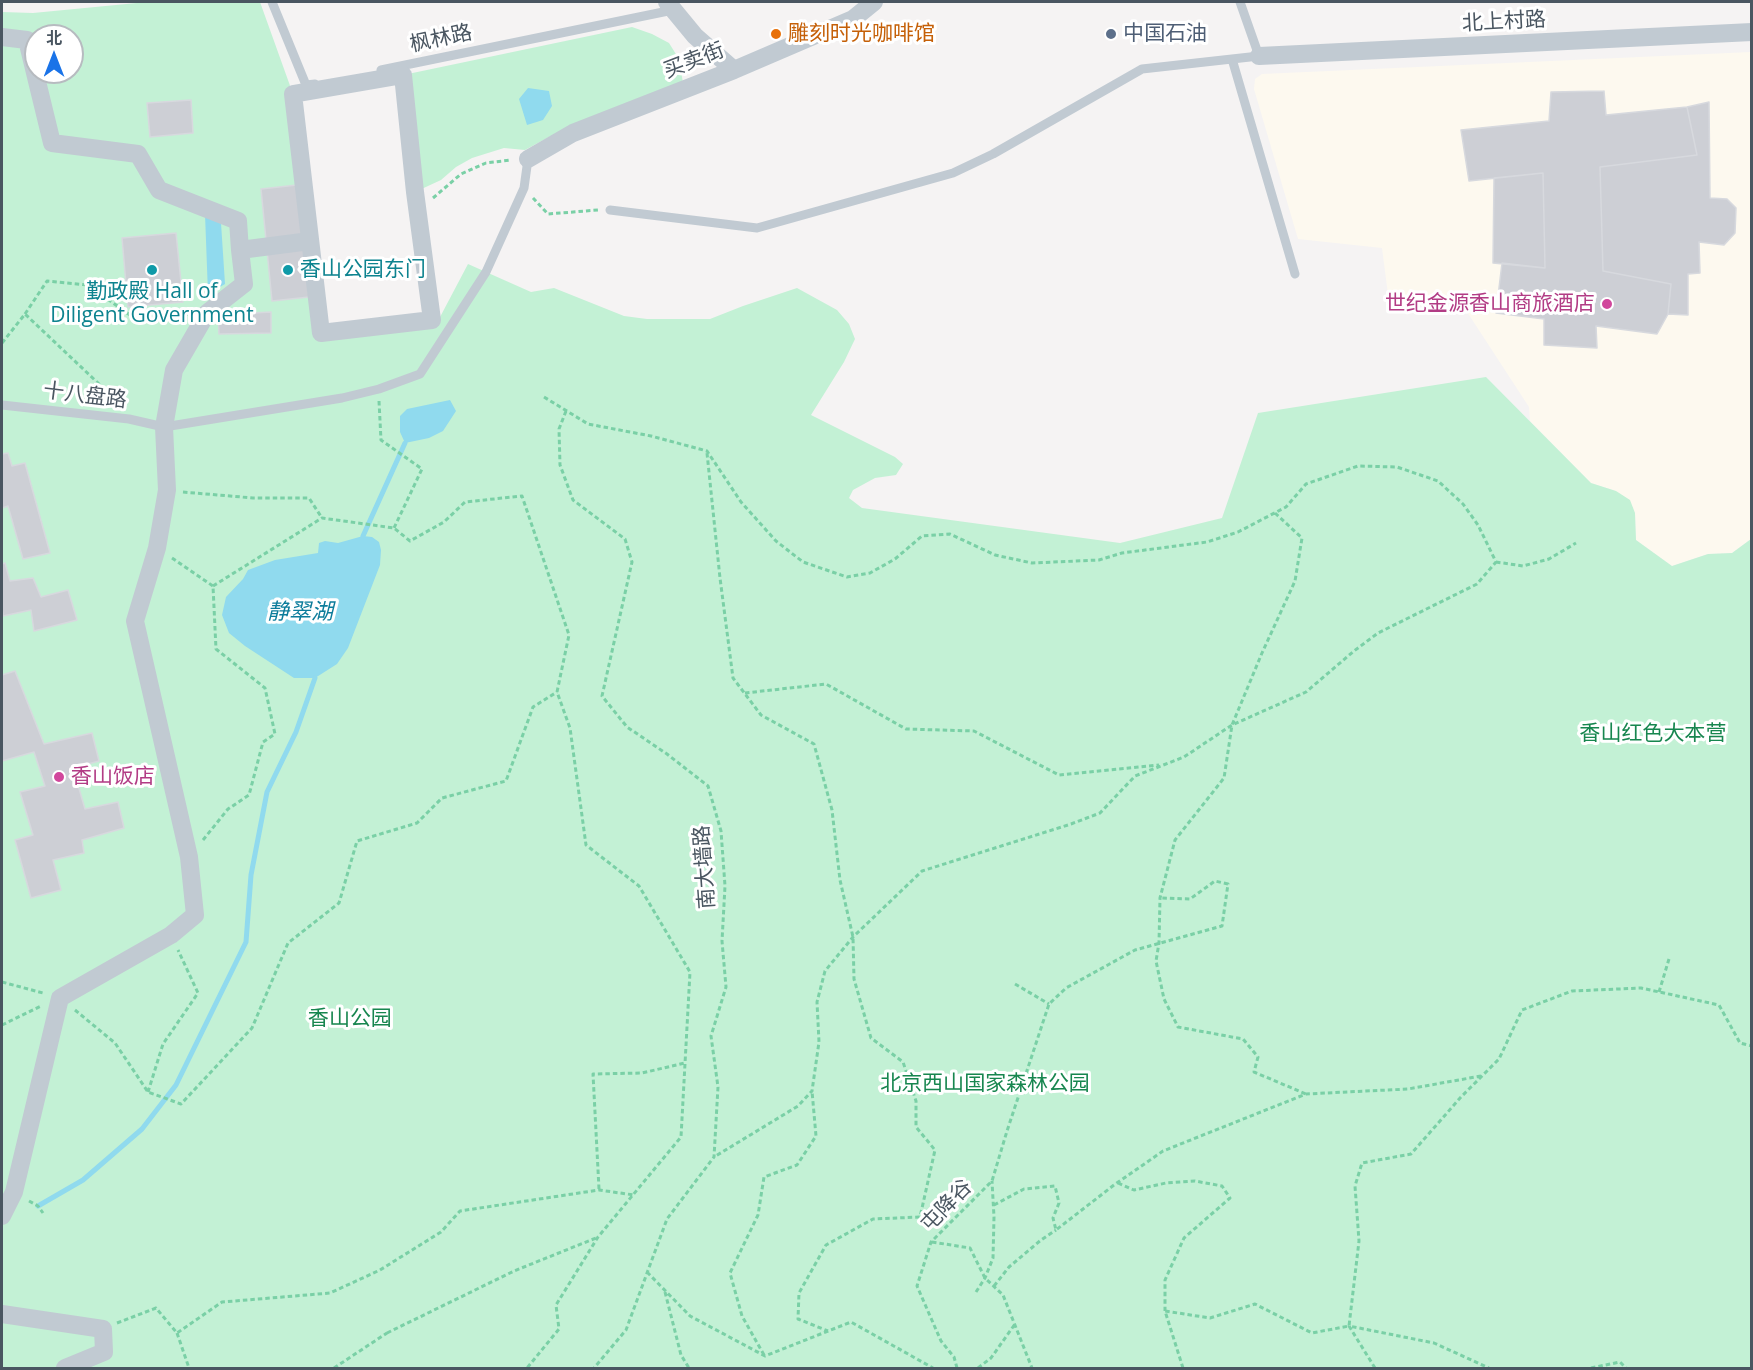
<!DOCTYPE html>
<meta charset="utf-8">
<style>
body{margin:0}
#map{position:relative;width:1753px;height:1370px;overflow:hidden;background:#f5f3f3;font-family:"Open Sans","Noto Sans SC",sans-serif}
canvas{display:block}
.frame{position:absolute;inset:0;border:3px solid #4a5661;pointer-events:none}
.north{position:absolute;left:24px;top:24px;width:60px;height:60px;box-sizing:border-box;background:#fff;border:2px solid #b7bbc0;border-radius:50%;rotate:0deg;font-size:16px;font-weight:700;line-height:24px;text-align:center;color:#4a5661}
.north::after{content:'';display:block;margin:auto;width:21px;height:27px;background:#1a73e8;clip-path:polygon(50% 0,100% 100%,50% 72%,0 100%)}
</style>
<div id="map">
<canvas width="1753" height="1370"></canvas>
<div class="frame"></div>
<div class="north">北</div>
</div>
<script>
const c = document.querySelector('canvas').getContext('2d');
c.lineJoin = 'round';
function paint(path, color) { c.fillStyle = color; c.fill(path, 'evenodd'); }
const toPath = rows => new Path2D(rows.map(r => 'M' + r).join(''));
function trace(path, color, width, dash) { c.strokeStyle = color; c.lineWidth = width; c.lineCap = dash ? 'butt' : 'round'; c.setLineDash(dash || []); c.stroke(path); }
function write(font, color, halo, rows, align = 'center') {
  c.font = font + ' "Open Sans","Noto Sans SC",sans-serif'; c.lineWidth = 6; c.setLineDash([]); c.textBaseline = 'middle'; c.strokeStyle = halo; c.fillStyle = color; for (const [text, x, y, turn = 0] of rows) {
    c.save(); c.translate(x, y); c.rotate((+turn || 0) * Math.PI / 180); c.textAlign = isNaN(turn) ? turn : align; if (halo) c.strokeText(text, 0, 0); c.fillText(text, 0, 0); c.restore();
  }
}
const commercial = toPath([
 [1751,52,1751,539,1732,553,1708,554,1672,566,1636,540,1635,513,1616,491,1591,483,1530,421,1529,407,1458,298,1390,310,1382,248,1298,239,1254,89,1255,79,1262,74]
]);
const green = toPath([
 [147,2,260,2,293,94,321,333,439,319,468,264,531,292,554,288,624,316,647,319,710,319,743,306,797,288,837,310,849,324,855,339,844,362,811,415,895,457,903,464,896,475,875,478,853,490,849,498,862,508,1120,543,1222,518,1258,413,1486,377,1591,483,1616,491,1630,500,1635,513,1636,540,1672,566,1708,554,1732,553,1751,539,1751,1368,2,1368,2,12,33,13],
 [36,36,72,36,72,72,36,72],
 [632,27,652,34,669,43,679,59,683,83,549,137,525,150,504,148,472,158,456,167,441,180,415,192,403,75]
]);
const water = toPath([
 [528,88,549,91,552,106,543,120,527,125,519,99],
 [205,214,221,223,225,284,208,294],
 [450,400,456,411,443,431,429,438,405,443,400,432,400,416,407,409],
 [363,536,372,537,379,542,381,550,380,565,348,648,337,664,315,678,294,678,245,646,229,633,222,615,226,597,243,579,248,570,275,560,318,553,319,543,325,541,338,543]
]);
const stream = toPath([
 [363,536,405,443],
 [38,1206,83,1180,142,1129,176,1085,246,942,251,875,267,792,296,732,315,678]
]);
const building = toPath([
 [1604,91,1606,115,1687,107,1697,155,1600,167,1603,271,1671,284,1668,314,1657,334,1596,326,1597,348,1544,345,1544,319,1496,313,1502,263,1545,268,1543,173,1469,181,1461,130,1549,121,1551,92,1604,91],
 [191,100,193,133,150,137,147,103,191,100],
 [1709,102,1710,198,1727,199,1736,208,1735,233,1724,245,1699,242,1700,273,1688,274,1688,315,1668,314,1671,284,1603,271,1600,167,1697,155,1687,107,1709,102],
 [1543,173,1545,268,1493,263,1494,178,1543,173],
 [297,185,309,297,272,301,261,189,297,185],
 [176,233,183,302,128,307,122,238,176,233],
 [271,312,271,333,219,334,218,315,271,312],
 [8,453,12,466,25,463,50,553,23,559,8,506,2,508,2,454,8,453],
 [5,563,10,581,33,578,41,597,68,590,77,620,34,631,31,610,3,616,2,608,2,564,5,563],
 [15,671,44,744,92,733,99,761,73,768,85,809,118,802,124,828,82,840,84,853,53,860,61,890,31,898,15,840,33,835,20,792,45,786,34,752,2,761,2,675,15,671]
]);
const path = toPath([
 [433,198,461,174,486,163,511,160],
 [533,198,548,214,598,210],
 [25,314,47,281,88,285,134,318,188,314],
 [2,343,25,314,98,383,117,404],
 [544,397,588,424,651,436,707,451,741,502,776,541,803,562,847,577,870,573,895,559,922,536,950,534,995,555,1032,563,1099,560,1122,553,1207,542,1238,532,1286,507,1306,484,1358,466,1397,467,1438,481,1463,504,1478,525,1496,562,1477,584,1378,633,1354,651,1306,692,1232,725,1184,757,1135,776,1100,813,1071,824,922,871,853,937,825,971,817,1002,819,1042,812,1091,798,1106,714,1157],
 [379,401,381,440,422,469,394,528],
 [566,411,559,429,560,465,573,500,625,539,632,562,602,696,627,727,667,754,708,786,721,831,725,886,722,941,726,987,711,1036,718,1087,714,1157,667,1219,626,1330,594,1368],
 [707,453,720,578,733,678,761,715,814,744,832,810,840,880,853,937,854,979,871,1038,903,1062,916,1101,916,1127,935,1150,920,1217,873,1219,826,1245,799,1293,798,1319,828,1331],
 [183,492,253,498,309,498,322,518],
 [1275,513,1302,538,1295,581,1262,653,1232,725,1224,778,1175,840,1160,898,1159,943,1156,961,1164,999,1178,1027,1243,1039,1258,1057,1254,1072,1306,1094],
 [172,558,213,586],
 [1496,562,1523,566,1549,559,1576,543],
 [213,586,322,518,394,528,410,541,444,522,465,502,522,496,569,635,557,692,570,728,586,845,639,886,690,972,681,1137,598,1237,556,1305,559,1329,527,1368],
 [745,693,826,684,906,729,974,731,1059,775,1159,765],
 [203,840,228,809,249,795,263,742,275,734,265,688,216,649,213,586],
 [2,982,43,993],
 [1015,984,1049,1004],
 [1659,992,1669,959],
 [75,1010,115,1043,148,1092,181,1104,252,1028,288,943,339,903,357,841,417,823,442,798,506,781,533,707,557,692],
 [2,1025,41,1006],
 [148,1092,163,1044,198,993,178,950],
 [1118,1183,1134,1190,1166,1183,1195,1181,1222,1186,1230,1198,1184,1238,1165,1280,1165,1311],
 [599,1189,593,1074,642,1073,685,1063],
 [29,1201,38,1206,43,1213],
 [994,1205,1024,1189,1055,1186,1059,1203,1053,1218,1056,1230,1114,1185,1163,1151,1306,1094,1408,1089,1481,1076],
 [932,1242,970,1248,985,1278,1003,1295,1032,1368],
 [647,1272,690,1316,765,1356,851,1322,933,1368],
 [994,1286,1009,1267,1041,1240,1056,1230],
 [665,1292,681,1355,689,1368],
 [976,1292,985,1278,993,1258,994,1217,992,1181],
 [117,1323,156,1308,177,1333,222,1302,330,1293,380,1270,441,1232,460,1211,599,1190,634,1195],
 [177,1333,189,1368],
 [387,1333,514,1271,596,1238],
 [764,1355,742,1316,730,1273,758,1215,764,1177,797,1165,816,1136,812,1091],
 [334,1368,387,1333],
 [957,1368,954,1357,941,1341,917,1286,931,1242,992,1181,1007,1131,1049,1004,1066,988,1135,950,1222,926,1228,884,1215,881,1190,899,1160,898],
 [978,1368,991,1358,1015,1324],
 [1183,1368,1165,1311,1210,1318,1255,1304,1312,1333,1349,1326,1359,1241,1355,1186,1362,1163,1411,1154,1461,1097,1499,1059,1522,1010,1572,991,1641,988,1719,1005,1740,1043,1752,1046],
 [1375,1368,1349,1326,1434,1343,1489,1368],
 [1591,1368,1620,1362,1626,1368]
]);
const lane = toPath([
 [272,2,306,85,315,84],
 [1232,59,1295,274],
 [381,70,673,10],
 [610,210,757,228,953,173,993,154,1142,69,1259,56,1240,2],
 [2,405,129,419,164,427,342,398,379,389,420,374,486,272,524,188,528,159]
]);
const street = toPath([
 [667,2,695,36,734,70],
 [2,37,27,40,52,143,138,154,159,190,238,221,240,250,310,241],
 [1259,56,1752,32],
 [403,75,415,192,432,320,321,333,293,94,403,75],
 [528,159,573,133,734,70,853,19,874,2],
 [2,1216,14,1192,60,998,171,935,195,915,189,857,135,621,157,548,167,490,164,427,174,370,207,313,244,284,240,250],
 [2,1314,103,1329,104,1352,65,1368]
]);
const markers = [
 [776,34,6,"#e8710a"],
 [1111,34,6,"#5c6f8a"],
 [152,270,6,"#0f9aa8"],
 [288,270,6,"#0f9aa8"],
 [1607,304,6,"#d1479c"],
 [59,777,6,"#d1479c"]
];
const streetNames = [
 ["北上村路",1504,22,-3],
 ["枫林路",441,39,-12],
 ["买卖街",694,61,-21],
 ["十八盘路",85,396,7],
 ["南大墙路",705,867,-94],
 ["屯降谷",947,1206,-46]
];
const foodNames = [
 ["雕刻时光咖啡馆",788,34]
];
const serviceNames = [
 ["中国石油",1123,34]
];
const cultureNames = [
 ["香山公园东门",300,270],
 ["勤政殿 Hall of",152,292,"center"],
 ["Diligent Government",152,316,"center"]
];
const hotelNames = [
 ["世纪金源香山商旅酒店",1595,304],
 ["香山饭店",71,777,"left"]
];
const parkNames = [
 ["香山红色大本营",1653,734],
 ["香山公园",350,1019],
 ["北京西山国家森林公园",985,1084]
];
const waterNames = [
 ["静翠湖",300,613]
];
paint(commercial, '#fdf9ef');
paint(green, '#c3f1d5');
paint(water, '#90daee');
trace(stream, '#90daee', 5);
paint(building, '#cdcfd5');
trace(building, '#d7d9de', 1.5);
trace(path, '#7ad0a6', 3, [4.5, 3]);
trace(lane, '#c1cad2', 9);
trace(street, '#c1cad2', 18);
for (const [x, y, r, color] of markers) { const dot = new Path2D(); dot.arc(x, y, r, 0, 2 * Math.PI); c.fillStyle = color; c.fill(dot); trace(dot, '#fff', 2); }
write('21px', '#4a5661', '#fff', streetNames);
write('21px', '#c56008', '#fff', foodNames, 'left');
write('21px', '#4e5e75', '#fff', serviceNames, 'left');
write('21px', '#0d838f', '#fff', cultureNames, 'left');
write('21px', '#b23c85', '#fff', hotelNames, 'right');
write('21px', '#17864f', '#fff', parkNames);
write('italic 22px', '#0c7c9b', '#fff', waterNames);
</script>
